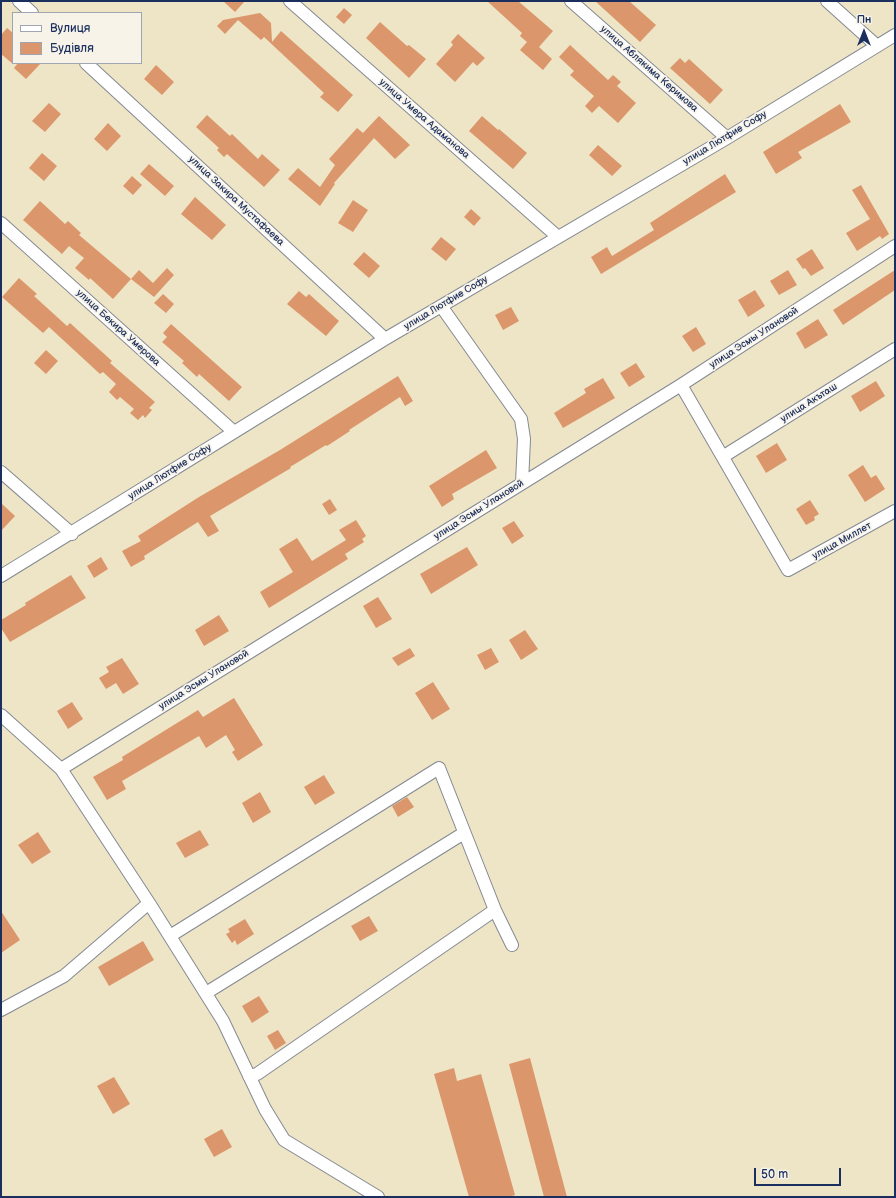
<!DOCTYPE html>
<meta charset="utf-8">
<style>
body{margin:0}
#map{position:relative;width:896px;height:1198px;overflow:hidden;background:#eee4c6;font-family:"Balsamiq Sans",sans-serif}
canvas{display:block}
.frame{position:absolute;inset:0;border:2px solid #1b2f5e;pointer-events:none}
.legend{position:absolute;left:12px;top:12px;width:130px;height:52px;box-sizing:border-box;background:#f7f3e8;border:1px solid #9fa5b1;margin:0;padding:5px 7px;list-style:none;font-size:12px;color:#1b2f5e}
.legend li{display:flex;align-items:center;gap:8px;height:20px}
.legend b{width:20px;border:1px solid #9fa5b1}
.north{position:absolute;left:844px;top:12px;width:40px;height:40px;-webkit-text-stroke:3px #f7f3e8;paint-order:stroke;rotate:0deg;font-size:11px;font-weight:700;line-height:16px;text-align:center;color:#1b2f5e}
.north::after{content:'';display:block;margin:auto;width:14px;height:18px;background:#1b2f5e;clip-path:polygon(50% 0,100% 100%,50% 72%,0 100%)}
.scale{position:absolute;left:754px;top:1168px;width:87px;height:18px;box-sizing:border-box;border:2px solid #1b2f5e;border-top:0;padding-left:5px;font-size:12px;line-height:14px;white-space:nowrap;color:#1b2f5e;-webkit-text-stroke:3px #f7f3e8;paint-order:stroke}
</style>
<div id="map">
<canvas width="896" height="1198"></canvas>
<div class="frame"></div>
<ul class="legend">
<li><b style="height:5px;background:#fff"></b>Вулиця</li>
<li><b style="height:11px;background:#db976b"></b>Будівля</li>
</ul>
<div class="north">Пн</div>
<div class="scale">50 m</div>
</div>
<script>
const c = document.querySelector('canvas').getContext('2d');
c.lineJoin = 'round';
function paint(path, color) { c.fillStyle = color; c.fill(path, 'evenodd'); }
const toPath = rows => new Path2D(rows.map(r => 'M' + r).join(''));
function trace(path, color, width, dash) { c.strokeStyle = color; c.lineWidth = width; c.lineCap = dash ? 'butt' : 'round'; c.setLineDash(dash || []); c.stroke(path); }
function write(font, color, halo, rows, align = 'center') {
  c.font = font + ' "Balsamiq Sans",sans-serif'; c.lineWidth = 3.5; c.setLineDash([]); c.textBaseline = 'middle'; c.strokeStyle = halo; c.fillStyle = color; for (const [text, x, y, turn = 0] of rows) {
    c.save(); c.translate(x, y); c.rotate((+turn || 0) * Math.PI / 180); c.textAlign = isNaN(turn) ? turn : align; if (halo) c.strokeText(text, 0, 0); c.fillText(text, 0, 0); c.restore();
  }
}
const building = toPath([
 [223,1,245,1,235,12],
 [487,1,518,1,553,31,539,47,552,59,543,70,520,50,527,42,520,36,522,33],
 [595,1,629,1,656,25,640,42],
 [344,8,352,15,344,24,336,17],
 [260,13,271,23,272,42,281,31,353,95,338,112,320,97,324,93,264,37,261,40,238,20,225,34,217,26,223,20],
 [380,22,407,46,409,45,426,59,409,78,366,38],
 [7,28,13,33,13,64,1,54,1,35],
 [458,34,485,58,477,66,473,62,455,82,436,64,453,45,451,42],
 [570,45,608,80,613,75,621,82,617,86,636,103,618,123,599,106,592,113,585,106,594,96,570,75,574,71,559,57],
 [680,58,685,63,689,59,723,90,710,104,670,68],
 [18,63,41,63,26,79,14,68],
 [156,65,174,82,162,95,144,79],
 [49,103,61,114,45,132,32,121],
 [840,104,851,122,798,152,802,158,776,174,763,152],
 [207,115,230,136,232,134,258,159,262,154,280,170,264,187,227,154,224,157,217,150,219,148,196,127],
 [379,116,410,145,395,159,374,138,334,183,335,184,320,206,288,179,298,168,320,187,335,165,329,159,357,128,363,133],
 [482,116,498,130,499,129,527,153,513,169,469,131],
 [108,123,121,136,107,151,94,139],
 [598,145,622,166,612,176,589,155],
 [42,153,57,166,44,181,29,168],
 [149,164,174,186,165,196,140,174],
 [725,174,736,192,601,274,591,257,607,247,612,256,654,230,650,223],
 [132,176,142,185,133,195,123,186],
 [861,185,889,234,882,239,880,236,857,251,846,233,870,219,852,190],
 [195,197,226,225,212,240,181,214],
 [353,200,368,210,353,232,338,223],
 [40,201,65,224,68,221,81,233,79,235,131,279,113,299,90,278,89,280,75,268,84,258,69,246,62,254,23,220],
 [471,209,481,218,474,226,464,217],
 [441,237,456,249,446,261,431,249],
 [812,249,824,268,811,276,805,268,803,269,796,259],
 [364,252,380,266,369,278,353,264],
 [167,268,174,275,154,297,131,279,139,270,153,283],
 [788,270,797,285,779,295,770,281],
 [895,270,895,290,843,325,833,310],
 [19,278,37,294,34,296,67,326,70,323,112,361,110,363,155,402,149,408,152,410,145,418,143,415,138,420,130,413,134,409,120,397,117,400,109,392,116,384,103,372,100,374,49,327,43,333,2,297],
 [755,290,765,306,748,317,738,300],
 [299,291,306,297,309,294,339,321,326,336,287,304],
 [163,294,174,304,166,313,154,303],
 [511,307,519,321,503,330,495,315],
 [818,319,828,335,805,349,796,333],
 [171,324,242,387,229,401,199,374,197,377,182,363,184,361,162,342,167,337,163,333],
 [696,327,706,344,693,352,682,336],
 [46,350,58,361,46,374,34,363],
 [636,363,645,377,629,387,620,373],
 [398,376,413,401,405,406,400,397,349,430,350,431,327,446,326,445,290,467,291,468,210,516,219,531,208,537,198,522,144,556,145,559,131,567,122,551,141,541,138,536,199,497,280,450],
 [603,378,615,398,563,428,554,413,586,393,584,389],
 [876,381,885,396,860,412,851,396],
 [777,443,787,460,766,473,756,456],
 [486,450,497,468,452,494,454,499,442,507,429,486],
 [863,465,871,478,876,475,885,489,865,502,848,475],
 [330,499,337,510,329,515,322,504],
 [810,500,819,514,814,517,815,520,806,525,796,509],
 [1,503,15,516,1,531],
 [356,520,366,536,362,539,364,542,345,554,348,559,269,608,260,592,293,572,279,549,297,538,312,561,346,540,339,530],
 [514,521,524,536,512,544,502,528],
 [467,547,478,565,431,594,420,574],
 [101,557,108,569,94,578,87,566],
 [71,575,86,598,10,642,1,628,1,620,26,605,25,603],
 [378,597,392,619,376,628,363,606],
 [219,615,229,631,204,646,195,630],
 [525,630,538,649,521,660,509,640],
 [410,648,415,656,398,666,392,658],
 [491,648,499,662,485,670,477,655],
 [122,658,139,684,123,694,116,683,106,689,99,678,109,672,106,667],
 [433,682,450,709,432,720,415,693],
 [234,698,263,745,238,761,232,752,235,750,226,735,206,748,199,736,122,781,126,789,107,800,93,777,123,760,122,757,198,710,203,717],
 [72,702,83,719,68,729,57,711],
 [324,775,335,793,315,805,304,787],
 [260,792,271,812,253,823,242,803],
 [407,797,414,807,398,817,392,806],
 [200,830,209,845,185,858,176,843],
 [38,832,51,852,32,864,18,845],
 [1,911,20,940,1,953],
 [369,916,378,931,360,941,351,926],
 [245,919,254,934,237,945,235,940,232,943,226,934,230,932,228,929],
 [143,941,154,960,109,986,98,967],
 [259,996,269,1012,252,1023,242,1006],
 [278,1030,286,1043,275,1050,267,1036],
 [530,1058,567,1197,544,1197,509,1064],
 [454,1068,457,1081,481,1074,515,1195,509,1197,469,1197,434,1074],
 [114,1077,130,1104,113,1114,97,1086],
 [222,1129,232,1147,214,1157,204,1139]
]);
const minor = toPath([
 [19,1,32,13],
 [290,1,558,237],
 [571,1,727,138],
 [827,1,877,46],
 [86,63,385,339],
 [1,223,234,432],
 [441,306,521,419,524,439,522,483],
 [681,385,788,570,895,511],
 [724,456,895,349],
 [1,472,72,534],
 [1,576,385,339,727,138,895,35],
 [1,715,61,769,149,903,64,976,1,1010],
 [61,769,681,385,895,246],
 [149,903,223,1021,265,1109,284,1140,378,1197],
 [170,936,439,768,495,910,512,945],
 [206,993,464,833],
 [249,1076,257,1074,495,910]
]);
const streetNames = [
 ["улица Аблякима Керимова",649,69,41],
 ["улица Умера Адаманова",424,119,41],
 ["улица Лютфие Софу",725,138,-31],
 ["улица Закира Мустафаева",236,201,43],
 ["улица Лютфие Софу",446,303,-31],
 ["улица Бекира Умерова",118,328,42],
 ["улица Эсмы Улановой",754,338,-33],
 ["улица Акъташ",809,403,-32],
 ["улица Лютфие Софу",170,472,-32],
 ["улица Эсмы Улановой",479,510,-32],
 ["улица Миллет",842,541,-29],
 ["улица Эсмы Улановой",204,680,-32]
];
paint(building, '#db976b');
trace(minor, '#848a92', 14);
trace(minor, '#fff', 12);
write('10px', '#1b2f5e', '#f7f3e8', streetNames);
</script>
